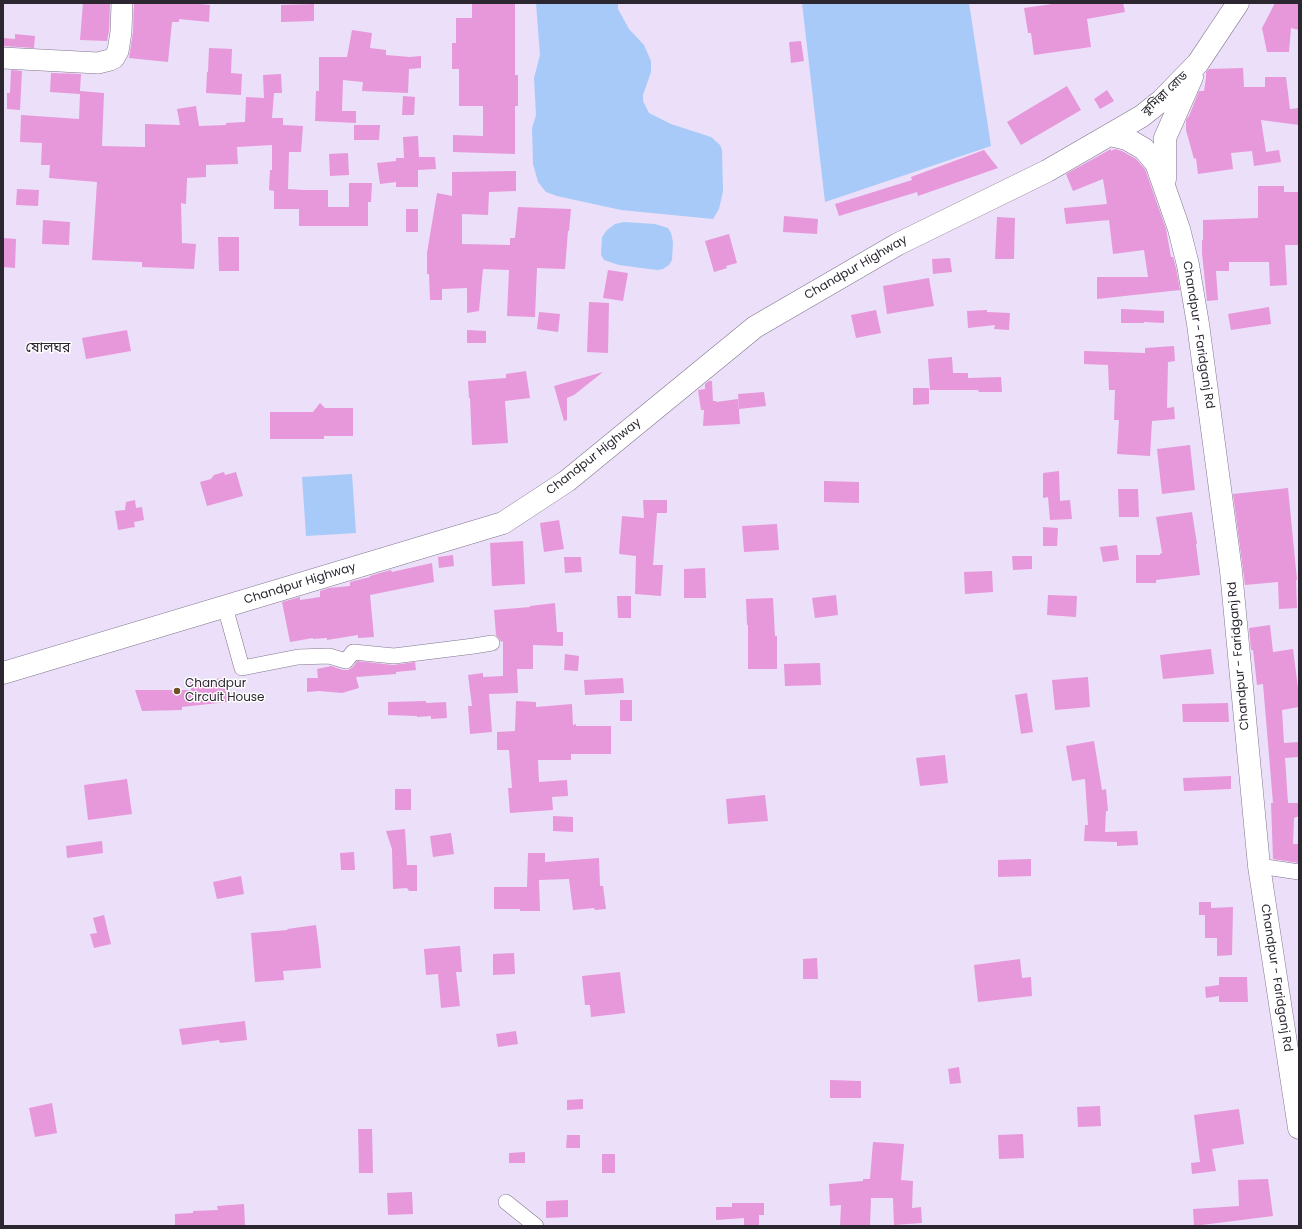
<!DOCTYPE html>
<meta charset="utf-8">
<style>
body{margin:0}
#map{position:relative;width:1302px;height:1229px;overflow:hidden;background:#ecdff9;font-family:Poppins,sans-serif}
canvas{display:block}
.frame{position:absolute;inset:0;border:4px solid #2b2630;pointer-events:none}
</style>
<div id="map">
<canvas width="1302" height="1229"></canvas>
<div class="frame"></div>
</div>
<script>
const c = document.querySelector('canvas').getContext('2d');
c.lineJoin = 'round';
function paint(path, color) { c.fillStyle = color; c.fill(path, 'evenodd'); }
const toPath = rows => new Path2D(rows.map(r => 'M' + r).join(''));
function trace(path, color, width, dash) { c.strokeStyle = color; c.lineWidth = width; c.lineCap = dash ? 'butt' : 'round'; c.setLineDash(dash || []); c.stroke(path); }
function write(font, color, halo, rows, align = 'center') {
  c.font = font + ' Poppins,"Noto Sans Bengali",sans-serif'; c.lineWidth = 3; c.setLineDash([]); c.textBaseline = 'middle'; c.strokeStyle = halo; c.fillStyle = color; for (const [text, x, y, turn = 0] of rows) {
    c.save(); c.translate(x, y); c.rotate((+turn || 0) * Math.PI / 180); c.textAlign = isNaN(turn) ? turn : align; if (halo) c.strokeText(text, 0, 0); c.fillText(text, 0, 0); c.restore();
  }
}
const water = toPath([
 [536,3,618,3,618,9,629,29,644,45,651,61,651,72,643,95,643,101,649,113,671,124,711,137,720,145,722,150,723,191,719,209,713,219,621,210,557,196,546,192,538,182,533,164,532,128,536,115,534,78,540,55],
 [802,3,969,3,991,146,825,202],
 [624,222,655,224,668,228,671,233,673,242,672,260,669,265,663,269,658,270,649,269,619,265,604,260,601,255,602,237,607,230,615,224],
 [352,474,356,533,306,536,302,477]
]);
const building = toPath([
 [83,3,110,3,109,31,107,41,80,40],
 [134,3,190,3,210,5,209,22,179,19,179,22,172,22,168,62,129,58,133,32],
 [472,3,515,3,515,75,518,75,518,106,515,106,515,154,453,152,453,135,483,136,483,106,459,106,459,69,452,69,452,43,456,43,456,18,472,18],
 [1059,3,1123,3,1125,12,1087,19,1091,47,1034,55,1031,33,1028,33,1024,8],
 [1275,3,1299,3,1299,30,1291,28,1289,52,1267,52,1262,28],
 [314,4,314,21,281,22,281,5],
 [352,30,372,33,370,48,386,50,386,55,410,57,421,56,421,68,409,69,408,93,362,91,363,82,343,80,342,111,356,111,356,123,315,121,316,91,319,91,319,57,347,57],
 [15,34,35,36,34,48,3,46,3,38,15,39],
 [801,41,804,61,791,63,789,42],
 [209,48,232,49,231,73,242,74,241,95,206,93,207,72,208,72],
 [1243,68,1244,87,1265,87,1265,77,1286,77,1290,109,1299,108,1299,125,1261,120,1266,152,1279,150,1281,162,1254,166,1252,151,1231,153,1233,169,1198,174,1196,158,1194,159,1186,130,1186,120,1188,117,1189,116,1199,91,1204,91,1206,78,1206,72,1209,69],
 [11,70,22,71,20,110,7,109,7,93,10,93],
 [51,73,81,74,80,91,104,93,102,146,145,147,145,124,180,125,177,109,196,106,199,126,226,125,226,123,245,122,246,97,264,98,263,75,281,74,282,93,274,93,272,118,283,118,283,125,303,126,301,152,289,152,288,189,304,190,328,190,328,207,349,207,349,183,372,183,371,202,368,202,368,226,299,226,299,209,274,209,274,191,269,190,270,170,272,170,272,145,237,147,238,164,206,165,206,177,187,178,186,204,181,203,182,243,196,244,194,269,142,267,142,262,92,260,97,182,49,178,50,165,41,165,42,143,20,142,21,115,79,119,80,94,50,92],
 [1067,86,1081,110,1021,145,1007,122],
 [1107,90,1114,101,1100,109,1094,99],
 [403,96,415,97,414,115,402,115],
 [354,125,380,125,379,140,354,140],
 [418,136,419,157,435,157,436,169,418,170,418,187,396,187,396,182,380,184,377,163,396,161,396,158,404,158,403,137],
 [1111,149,1111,151,1115,149,1122,151,1136,159,1145,169,1166,229,1171,257,1173,257,1176,268,1180,290,1097,299,1097,277,1148,277,1144,250,1113,254,1109,220,1066,224,1064,208,1107,204,1103,179,1073,191,1066,174],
 [984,150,998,168,918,196,917,192,839,216,835,204,912,180,911,177],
 [348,153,349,175,330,176,329,154],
 [516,171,516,191,489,192,488,215,462,214,462,244,510,245,510,238,515,238,518,207,571,209,569,231,568,231,565,269,537,268,535,317,507,316,509,270,483,269,479,311,467,313,467,288,442,289,442,300,430,300,429,274,427,274,427,253,437,193,452,196,452,172],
 [1258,186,1284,186,1284,192,1299,192,1299,245,1285,245,1287,285,1270,286,1269,262,1229,262,1229,271,1216,271,1218,300,1207,301,1202,253,1202,240,1203,240,1203,220,1258,218],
 [17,189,39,190,38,206,16,205],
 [406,209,418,209,418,232,406,232],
 [784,216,818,219,817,234,783,232],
 [997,217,1015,218,1014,259,995,259],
 [43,220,70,222,69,245,42,244],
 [729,234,737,263,726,266,727,268,714,272,705,241],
 [218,237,239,237,239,271,219,271],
 [3,238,16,239,15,268,3,267],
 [950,258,952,272,933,274,932,259],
 [608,270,628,273,623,301,603,298],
 [929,278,934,306,887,314,883,286],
 [589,302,609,303,608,353,587,352],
 [1269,307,1271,324,1231,330,1228,314],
 [1121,309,1164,311,1164,323,1144,322,1144,323,1121,323],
 [876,310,881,333,856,338,851,315],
 [987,310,987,312,1010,313,1009,330,994,329,995,325,968,328,967,311],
 [539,312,560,314,558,332,537,329],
 [127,330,131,351,86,359,82,338],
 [467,330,486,331,486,343,467,343],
 [1174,346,1175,361,1168,362,1167,408,1174,407,1175,419,1152,421,1150,456,1117,454,1119,420,1114,420,1115,390,1109,390,1108,365,1084,364,1084,351,1145,353,1145,348],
 [952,357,953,373,968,373,968,378,1001,377,1002,392,979,392,978,390,930,390,928,359],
 [526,371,530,398,505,401,508,443,472,445,470,398,469,398,468,381,506,378,506,374],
 [603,372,574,395,567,398,567,420,564,421,554,386],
 [709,381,712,381,713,401,716,401,716,402,738,399,740,424,703,426,704,410,701,410,698,390,705,389,705,384],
 [913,388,929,388,929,404,913,405],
 [764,392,766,406,739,409,738,394],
 [320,403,325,408,353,408,353,436,324,436,324,439,270,439,270,412,313,412],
 [1190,445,1195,490,1162,494,1157,449],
 [1059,471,1060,501,1070,500,1072,519,1050,520,1048,497,1043,498,1043,473],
 [224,472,225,475,236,472,243,496,207,506,200,482,211,479,214,475],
 [824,481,859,482,859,503,824,502],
 [1288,488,1297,580,1296,580,1297,608,1279,609,1278,582,1245,585,1233,494],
 [1118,489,1138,489,1139,517,1119,517],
 [135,500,136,508,142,507,144,520,134,522,135,527,118,530,115,511,125,510,126,502],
 [643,500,667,500,667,513,657,513,653,565,663,565,661,596,635,594,636,556,619,554,622,516,644,518],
 [1192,512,1197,544,1196,544,1200,575,1156,580,1156,583,1136,583,1136,555,1160,555,1160,554,1162,553,1156,517],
 [559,520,564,549,544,552,540,523],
 [777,524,779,550,744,552,742,526],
 [1043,527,1058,528,1057,546,1043,546],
 [523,541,525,584,492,586,490,543],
 [1117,545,1119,560,1103,562,1100,547],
 [453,555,454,566,439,568,438,557],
 [1012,556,1032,556,1032,569,1013,570],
 [564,557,581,557,582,572,565,573],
 [432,563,434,582,370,595,374,637,358,638,358,635,327,640,327,638,313,639,313,638,290,642,282,602,300,597,300,600,320,597,320,591,329,588,350,586,350,582,370,577,370,576,380,573,391,570,392,572],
 [705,568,706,598,684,598,684,569],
 [992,571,993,592,965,594,964,572],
 [836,595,838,615,815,618,812,598],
 [1048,595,1077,596,1076,617,1047,615],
 [617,596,631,596,631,618,618,618],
 [773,598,775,636,777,636,777,669,748,669,748,625,747,625,746,599],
 [555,603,557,632,563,632,563,646,533,645,533,669,517,669,518,693,489,694,492,732,470,734,468,706,472,706,468,675,483,673,483,677,503,676,503,641,501,642,499,638,496,635,494,610,530,607,530,606],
 [1270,625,1273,652,1293,649,1299,696,1299,707,1282,710,1284,743,1299,742,1299,757,1285,758,1288,803,1299,803,1299,816,1294,818,1293,844,1299,844,1299,863,1273,859,1271,803,1273,803,1263,684,1257,685,1253,650,1251,650,1249,628],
 [1211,649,1214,674,1163,679,1160,655],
 [565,654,579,656,578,671,564,670],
 [357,661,393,665,415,662,416,670,396,672,396,674,356,677,359,688,342,693,319,691,307,692,307,678,318,678,317,669,331,666,343,670,348,670,353,667],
 [820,663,821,685,785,686,784,664],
 [1088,677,1090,707,1055,710,1052,680],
 [225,678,227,702,182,707,182,710,142,711,135,690,191,690,190,682],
 [623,678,624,693,585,695,584,680],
 [1027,693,1033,732,1021,734,1015,695],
 [620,700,632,700,632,721,620,721],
 [426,701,426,703,446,702,447,718,431,719,431,716,417,717,417,716,388,715,388,702],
 [516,701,536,702,536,707,572,704,573,725,576,724,576,726,611,726,611,754,571,754,571,760,538,760,539,782,567,780,568,796,552,797,553,810,510,813,508,788,512,788,509,750,497,750,497,732,515,731],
 [1228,703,1229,722,1183,722,1182,704],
 [1094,741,1102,790,1106,789,1108,811,1106,811,1105,832,1137,831,1138,845,1117,846,1117,842,1084,841,1085,825,1088,825,1085,779,1072,781,1066,746],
 [945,755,948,783,920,786,916,758],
 [1231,776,1231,789,1184,791,1183,778],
 [127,779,132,814,88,820,84,785],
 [395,789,411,789,411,810,395,810],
 [765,795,768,821,728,824,726,799],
 [553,816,573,817,573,832,553,831],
 [405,829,407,865,417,865,417,891,409,891,407,888,393,889,392,849,386,831],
 [451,833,454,854,433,857,430,836],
 [102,841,103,853,67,858,66,846],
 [354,852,355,870,341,870,340,853],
 [528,853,545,853,545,862,599,858,600,886,603,886,606,909,595,910,594,908,573,910,569,879,539,880,540,911,520,911,520,909,494,909,494,887,527,887],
 [1031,859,1031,876,998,877,998,860],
 [241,876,244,894,217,899,213,882],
 [1199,902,1211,902,1211,908,1233,907,1232,955,1217,956,1217,938,1205,938,1205,915,1199,915],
 [104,915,111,944,94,948,90,934,97,933,93,918],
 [316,925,319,948,321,968,283,971,284,980,255,982,251,933,288,930,287,929],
 [460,946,462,972,456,972,460,1006,441,1008,438,974,426,975,424,949],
 [514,953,515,974,493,975,493,954],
 [817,958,818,979,803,979,803,959],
 [1020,959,1022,978,1031,977,1032,996,978,1002,974,965],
 [620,972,625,1013,591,1017,590,1005,585,1005,582,976],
 [1219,977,1247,977,1248,1002,1219,1002,1219,996,1206,998,1205,987,1219,985],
 [245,1021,247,1040,220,1043,219,1040,182,1045,179,1029],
 [516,1031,518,1044,498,1047,496,1034],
 [959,1067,961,1083,950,1084,948,1069],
 [830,1080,861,1081,861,1098,830,1098],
 [583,1099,583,1109,567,1110,567,1100],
 [52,1103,57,1133,35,1137,29,1108],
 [1100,1106,1101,1126,1078,1127,1077,1107],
 [1239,1109,1244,1144,1212,1149,1216,1171,1192,1174,1191,1163,1200,1162,1194,1115],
 [358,1129,372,1129,373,1173,359,1173],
 [1023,1134,1024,1158,999,1159,998,1135],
 [567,1135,580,1135,580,1148,566,1148],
 [873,1142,904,1144,901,1180,913,1181,912,1208,921,1207,922,1223,894,1225,893,1198,871,1198,870,1226,840,1226,841,1205,830,1206,829,1184,863,1181,863,1179,870,1179],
 [525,1152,525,1163,509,1163,509,1153],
 [602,1154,615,1154,615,1173,602,1173],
 [1268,1179,1273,1216,1194,1226,1193,1209,1239,1206,1238,1180],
 [412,1192,413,1214,388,1215,387,1193],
 [568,1200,568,1217,546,1218,546,1201],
 [732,1203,764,1203,764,1215,759,1215,759,1226,744,1226,744,1218,716,1220,716,1207,732,1207],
 [244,1204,245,1225,228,1226,175,1226,175,1214,193,1213,193,1211,218,1210,217,1206]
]);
const street = toPath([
 [225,607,242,668,298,657,329,656,346,661,353,652,394,656,474,646,492,643],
 [1259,866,1299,872],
 [506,1202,536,1226]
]);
const secondary = toPath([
 [3,58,98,63,110,60,114,58,118,51,121,32,122,3]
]);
const primary = toPath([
 [1110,135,1127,139,1144,149,1156,163,1179,229,1188,265,1198,324,1231,571,1259,866,1299,1128],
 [1165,179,1165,138,1192,77],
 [3,673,503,523,567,481,755,327,898,244,1047,171,1142,116,1162,100,1198,63,1238,3]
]);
const markers = [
 [177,691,4,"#6e5025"]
];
const streetNames = [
 ["কুমিল্লা রোড",1165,94,-43],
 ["Chandpur Highway",856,268,-30],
 ["Chandpur - Faridganj Rd",1198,335,81],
 ["Chandpur Highway",594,457,-38],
 ["Chandpur Highway",300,584,-17],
 ["Chandpur - Faridganj Rd",1239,656,-95],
 ["Chandpur - Faridganj Rd",1276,978,81]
];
const poiNames = [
 ["Chandpur",185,684],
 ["Circuit House",185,698]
];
const quarterNames = [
 ["ষোলঘর",48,348]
];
paint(water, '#a8caf8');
paint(building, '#e698da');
trace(street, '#81768d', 16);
trace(secondary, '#81768d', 22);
trace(primary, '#81768d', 23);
trace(street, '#fff', 15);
trace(secondary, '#fff', 21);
trace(primary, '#fff', 22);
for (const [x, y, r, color] of markers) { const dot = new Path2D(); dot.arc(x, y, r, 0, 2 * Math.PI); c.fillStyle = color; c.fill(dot); trace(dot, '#fff', 1.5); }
write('12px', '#2b2630', '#fff', streetNames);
write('12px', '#2b2630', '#fff', poiNames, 'left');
write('14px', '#2b2630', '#fff', quarterNames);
</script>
